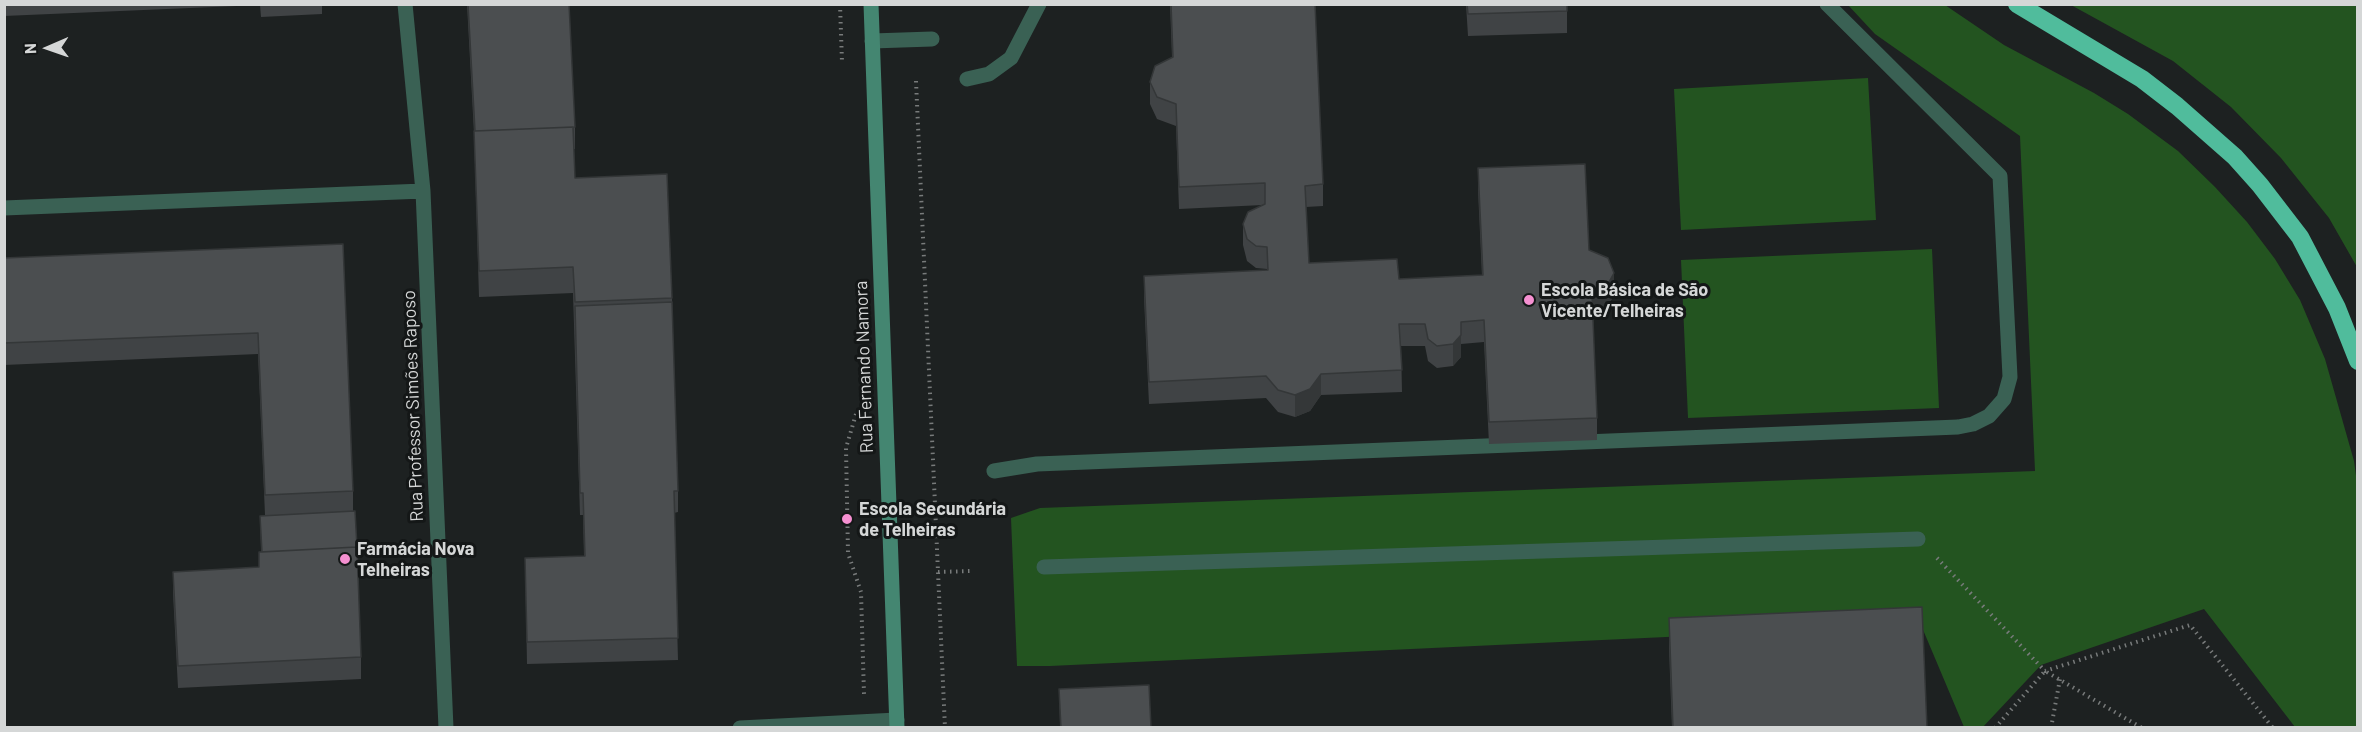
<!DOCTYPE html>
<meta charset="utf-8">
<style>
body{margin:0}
#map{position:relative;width:2362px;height:732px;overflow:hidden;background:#1d2121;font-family:Barlow,sans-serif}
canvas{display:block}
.frame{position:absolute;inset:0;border:6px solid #d5d7d7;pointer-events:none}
.north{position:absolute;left:18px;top:18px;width:60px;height:60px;-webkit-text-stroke:4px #141717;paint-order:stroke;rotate:268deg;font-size:16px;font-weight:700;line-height:24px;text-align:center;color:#d5d7d7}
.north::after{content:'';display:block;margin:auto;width:21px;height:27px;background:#d5d7d7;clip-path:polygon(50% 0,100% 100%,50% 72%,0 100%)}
</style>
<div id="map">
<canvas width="2362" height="732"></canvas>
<div class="frame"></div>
<div class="north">N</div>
</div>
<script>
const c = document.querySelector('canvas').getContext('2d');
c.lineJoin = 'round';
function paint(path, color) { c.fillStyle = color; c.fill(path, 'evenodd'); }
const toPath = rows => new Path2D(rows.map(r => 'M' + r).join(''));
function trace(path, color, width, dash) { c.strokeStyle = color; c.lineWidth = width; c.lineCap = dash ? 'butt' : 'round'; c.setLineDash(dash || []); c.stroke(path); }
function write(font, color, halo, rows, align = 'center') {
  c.font = font + ' Barlow,sans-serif'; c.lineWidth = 6; c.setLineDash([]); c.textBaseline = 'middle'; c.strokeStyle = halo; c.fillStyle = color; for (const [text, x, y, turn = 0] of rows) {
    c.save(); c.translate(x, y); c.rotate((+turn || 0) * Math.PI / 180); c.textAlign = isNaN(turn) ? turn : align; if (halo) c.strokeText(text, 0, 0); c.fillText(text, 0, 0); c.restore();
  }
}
const green = toPath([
 [1848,5,1945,5,2004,45,2094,93,2128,114,2178,151,2215,187,2247,222,2275,259,2300,300,2325,359,2354,461,2357,483,2357,727,2295,727,2204,609,2041,665,1982,728,1964,727,1921,625,1050,666,1017,666,1011,518,1040,508,2035,471,2020,136,1875,34],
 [2071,5,2357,5,2357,267,2329,218,2281,158,2231,107,2173,61],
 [1868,78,1876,220,1681,230,1674,89],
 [1932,249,1939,408,1688,418,1681,260]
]);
const path = toPath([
 [840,4,842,62],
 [916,81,945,728],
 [856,414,846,448,848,553,861,592,864,694],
 [1937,558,2045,671,2190,625,2273,728],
 [938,572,971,571],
 [1995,728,2045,671,2142,728],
 [2051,728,2060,679]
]);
const lane = toPath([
 [967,79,989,74,1011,58,1039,4],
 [994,471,1037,464,1958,427,1973,424,1989,416,2004,399,2010,377,2000,176,1827,4]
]);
const street = toPath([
 [405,4,423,191,446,728],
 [872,41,932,39],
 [4,208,423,191],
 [1044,567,1918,539],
 [740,728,897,720]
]);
const secondary = toPath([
 [871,4,897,728]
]);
const highway = toPath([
 [2017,4,2142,79,2177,106,2235,157,2260,185,2300,237,2337,308,2358,361]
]);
const wall = toPath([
 [4,4,322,4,322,14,261,17,260,5,4,16],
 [467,4,569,4,575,127,575,149,574,149,575,178,672,298,678,491,678,512,674,513,678,660,527,664,525,558,584,556,583,515,580,515,573,293,479,297,474,133],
 [1170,4,1315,4,1323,184,1323,206,1306,207,1309,263,1399,279,1482,276,1478,190,1478,168,1589,250,1614,295,1604,313,1593,317,1597,418,1597,440,1489,444,1484,342,1461,344,1461,357,1453,366,1437,368,1428,361,1425,346,1401,346,1402,392,1321,395,1310,411,1295,417,1278,412,1266,398,1149,404,1144,298,1144,276,1267,270,1267,269,1256,268,1247,261,1243,245,1243,224,1263,205,1179,209,1176,126,1157,119,1150,104,1150,82,1172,57],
 [1466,4,1567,4,1567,33,1468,36],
 [343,244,353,491,353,511,361,657,361,679,178,688,173,593,173,572,259,567,259,552,261,552,260,516,265,515,258,354,4,365,4,258],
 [1669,618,1927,728,1672,728,1669,649],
 [1059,689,1151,728,1060,728]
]);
const shadedWall = toPath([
 [1614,273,1614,295,1604,313,1592,317,1592,295],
 [1461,322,1461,357,1453,366,1453,344],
 [1321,374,1321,395,1310,411,1295,417,1295,395]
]);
const building = toPath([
 [468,4,569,4,575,127,475,131,468,4],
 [1171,4,1315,4,1323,184,1305,186,1309,263,1397,259,1399,279,1483,275,1478,168,1585,164,1589,250,1608,258,1614,273,1604,291,1592,295,1597,418,1489,422,1484,320,1461,322,1461,335,1453,344,1437,346,1428,339,1425,324,1399,324,1402,370,1321,374,1310,389,1295,395,1278,390,1266,376,1149,382,1144,276,1268,270,1267,247,1256,246,1247,239,1243,224,1248,212,1265,204,1265,183,1179,187,1176,104,1157,97,1150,82,1155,66,1173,57,1171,4],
 [1467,4,1567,4,1567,11,1468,14,1467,4],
 [573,127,575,178,667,174,672,298,575,302,573,267,479,271,474,131,573,127],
 [343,244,353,491,265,495,258,333,4,343,4,258,343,244],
 [672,302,678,491,674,491,678,638,527,642,525,558,585,556,583,493,580,493,575,306,672,302],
 [355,511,357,547,262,552,260,516,355,511],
 [357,547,361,657,178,666,173,572,259,567,259,552,357,547],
 [1922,607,1927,728,1673,728,1669,618,1922,607],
 [1149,685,1151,728,1061,728,1059,689,1149,685]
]);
const markers = [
 [1529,300,6,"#f590d1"],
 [847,519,6,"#f590d1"],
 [345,559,6,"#f590d1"]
];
const poiNames = [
 ["Escola Básica de São",1541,290],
 ["Vicente/Telheiras",1541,311],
 ["Escola Secundária",859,509],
 ["de Telheiras",859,530],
 ["Farmácia Nova",357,549],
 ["Telheiras",357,570]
];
const streetNames = [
 ["Rua Fernando Namora",864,367,-92],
 ["Rua Professor Simões Raposo",413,406,-92]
];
paint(green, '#235420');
trace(path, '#787b7b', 4, [1.5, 4.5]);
trace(lane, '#3a6154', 15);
trace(street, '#3a6154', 15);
trace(secondary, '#448671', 15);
trace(highway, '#50bc9c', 18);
paint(wall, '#404345');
paint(shadedWall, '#343738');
paint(building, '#4b4e50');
trace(building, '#343738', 1.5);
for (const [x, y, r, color] of markers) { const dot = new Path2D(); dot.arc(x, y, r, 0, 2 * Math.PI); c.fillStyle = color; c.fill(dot); trace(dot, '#141717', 2); }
write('bold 18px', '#d5d7d7', '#141717', poiNames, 'left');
write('18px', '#d5d7d7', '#141717', streetNames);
</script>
